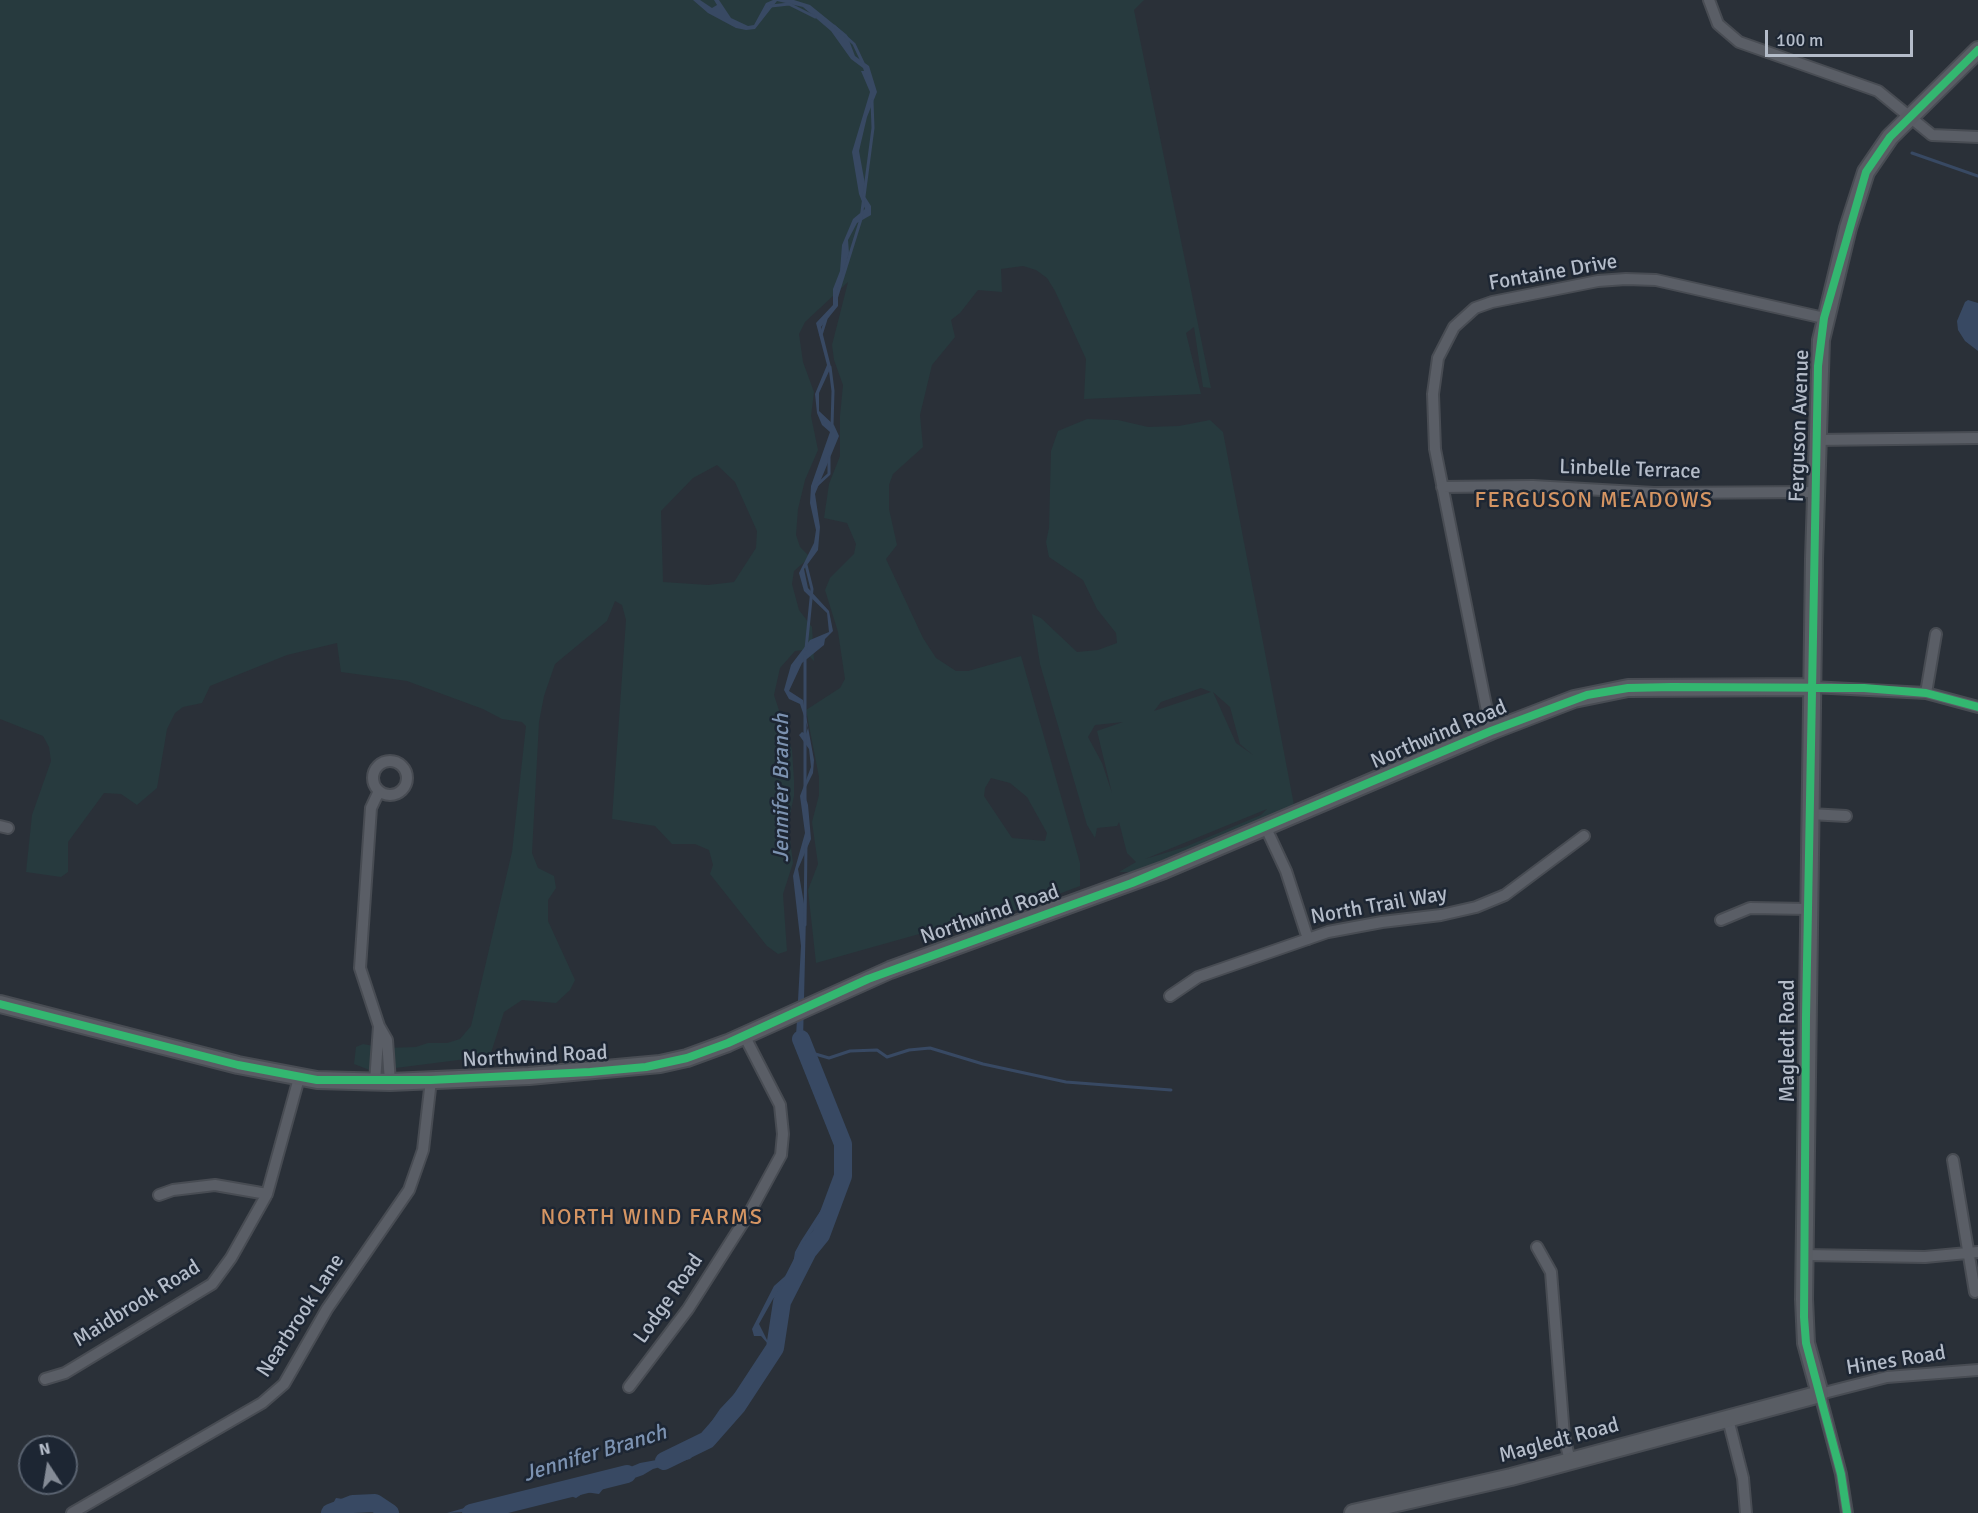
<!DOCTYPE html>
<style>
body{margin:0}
#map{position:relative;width:1978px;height:1513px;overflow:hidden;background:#2a3038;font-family:Signika,sans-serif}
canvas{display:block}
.north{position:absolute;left:18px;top:1435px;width:60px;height:60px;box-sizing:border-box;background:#1d2633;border:2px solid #59626f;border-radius:50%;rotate:348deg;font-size:16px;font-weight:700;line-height:24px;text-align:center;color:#b4bcc9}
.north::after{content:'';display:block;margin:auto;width:21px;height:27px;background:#848b96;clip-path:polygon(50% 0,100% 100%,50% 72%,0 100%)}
.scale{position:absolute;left:1765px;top:30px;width:148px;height:27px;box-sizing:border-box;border:3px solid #b4bcc9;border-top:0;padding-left:8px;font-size:18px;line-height:21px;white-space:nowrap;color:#b4bcc9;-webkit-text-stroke:4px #1d2633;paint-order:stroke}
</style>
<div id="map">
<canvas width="1978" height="1513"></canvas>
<div class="north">N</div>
<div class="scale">100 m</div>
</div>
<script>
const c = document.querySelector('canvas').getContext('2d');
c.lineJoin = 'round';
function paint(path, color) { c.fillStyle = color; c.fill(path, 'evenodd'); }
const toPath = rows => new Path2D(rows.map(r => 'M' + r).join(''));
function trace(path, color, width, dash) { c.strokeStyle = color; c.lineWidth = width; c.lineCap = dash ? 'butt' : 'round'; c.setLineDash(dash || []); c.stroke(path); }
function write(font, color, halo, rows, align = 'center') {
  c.font = font + ' Signika,sans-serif'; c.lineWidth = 5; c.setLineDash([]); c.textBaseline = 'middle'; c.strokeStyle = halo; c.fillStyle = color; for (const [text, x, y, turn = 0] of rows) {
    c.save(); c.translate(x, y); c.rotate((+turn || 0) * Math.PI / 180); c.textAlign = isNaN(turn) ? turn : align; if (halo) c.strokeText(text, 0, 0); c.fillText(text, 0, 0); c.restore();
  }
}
const green = toPath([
 [0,0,1144,0,1134,10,1211,388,1203,387,1194,327,1186,333,1201,394,1084,399,1086,359,1055,291,1047,278,1036,270,1023,266,1001,269,1002,292,978,290,960,313,951,320,955,337,932,365,920,415,923,447,893,474,889,485,889,509,897,545,886,559,923,638,936,658,956,671,968,671,1021,656,1080,863,1080,886,985,922,937,929,816,963,808,890,818,864,812,822,819,795,819,777,806,710,840,688,845,679,838,632,825,590,830,578,854,554,856,544,847,523,824,518,829,484,840,456,840,416,843,385,834,360,832,345,848,282,805,322,799,334,803,362,814,392,811,416,818,450,805,480,798,509,796,535,800,547,810,557,794,571,792,584,799,610,812,627,814,661,803,650,795,651,780,668,774,695,792,750,794,780,794,796,788,824,793,863,783,894,787,951,778,954,767,946,710,874,713,865,709,850,695,844,672,844,655,826,612,819,626,620,622,605,615,601,607,621,555,664,544,696,539,722,532,853,538,868,554,876,556,888,548,900,548,921,575,980,570,990,556,1003,522,1000,504,1012,490,1056,372,1071,354,1064,356,1047,363,1044,384,1048,416,1047,428,1043,447,1043,460,1039,471,1026,512,852,526,726,522,722,502,719,483,709,407,681,341,672,337,643,287,655,210,686,202,703,183,707,175,713,167,729,157,788,137,805,121,794,104,793,68,842,68,872,61,877,26,872,32,815,51,761,49,747,43,736,0,719],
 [717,465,735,482,757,531,756,548,734,582,708,585,663,582,661,511,693,478],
 [991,778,1010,783,1027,797,1047,833,1045,841,1012,838,984,796,985,788],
 [1087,419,1118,420,1148,427,1179,426,1210,420,1223,432,1294,805,1224,840,1163,860,1139,872,1119,872,1136,862,1127,853,1119,822,1117,826,1097,828,1095,838,1087,825,1040,664,1032,614,1041,618,1077,652,1098,650,1117,643,1116,633,1097,609,1083,580,1049,557,1046,542,1049,528,1051,451,1058,431],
 [1201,688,1211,692,1154,711,1161,702],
 [1213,692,1230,707,1240,744,1253,755,1236,743],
 [1123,722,1097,731,1112,793,1102,763,1088,737,1095,725],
 [1267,809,1261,815,1185,847,1145,859]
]);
const water = toPath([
 [693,0,700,0,712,8,717,5,714,0,719,0,731,18,748,26,754,25,766,3,773,0,794,0,810,5,847,35,855,56,869,66,877,92,867,117,859,151,865,184,864,195,871,206,871,215,857,223,848,240,849,253,838,293,838,306,821,327,831,367,819,393,819,411,834,425,839,436,815,494,820,527,818,550,804,569,808,588,829,611,833,631,825,639,824,645,802,663,789,691,803,700,814,760,813,773,804,791,808,805,811,839,798,869,806,915,803,1041,822,1102,836,1117,845,1138,847,1155,840,1185,832,1205,810,1235,795,1276,773,1299,759,1324,771,1348,766,1371,737,1394,719,1417,711,1437,690,1459,653,1469,643,1475,603,1489,599,1494,585,1492,576,1498,565,1494,517,1509,447,1513,475,1505,524,1500,538,1494,590,1484,640,1463,662,1459,694,1447,720,1409,766,1360,768,1344,761,1336,754,1336,752,1329,774,1286,792,1270,795,1252,801,1241,837,1185,835,1169,842,1138,820,1105,796,1037,801,946,793,876,805,833,800,796,811,767,809,749,799,735,802,732,806,734,808,728,800,704,789,699,784,690,791,665,810,640,829,632,827,613,804,591,799,573,814,543,816,530,810,503,811,486,830,432,822,425,817,413,815,394,827,365,816,323,833,305,833,289,840,271,842,245,853,219,865,209,859,194,852,152,870,92,861,71,864,71,863,68,851,59,831,31,803,7,777,1,755,29,746,30,736,28,708,13],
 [1968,300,1978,303,1978,351,1965,341,1958,330,1957,321,1965,302],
 [365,1496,378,1502,389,1513,382,1513,376,1505,365,1500,341,1512,328,1513,336,1498,350,1500]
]);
const stream = toPath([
 [771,6,789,4,815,17],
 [834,26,854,44,863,63],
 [1912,153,1978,176],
 [836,299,861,219,873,128,872,101],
 [821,335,826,319],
 [830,367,833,391,832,426],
 [816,486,829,474,829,457],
 [806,565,812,589,806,649],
 [805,656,805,799],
 [805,925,806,842],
 [805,1051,829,1058,850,1051,877,1050,887,1057,909,1050,930,1048,983,1064,1066,1082,1171,1090]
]);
const river = toPath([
 [664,1461,707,1440,737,1406,775,1348,782,1302,808,1251,821,1235,837,1192,843,1176,843,1144,801,1039],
 [330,1513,353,1504,375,1503,390,1513],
 [471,1513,627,1474]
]);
const street = toPath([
 [1709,0,1718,24,1739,42,1878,91,1932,135,1978,137],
 [1816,440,1977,438],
 [1442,487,1533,486,1654,493,1816,492],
 [1812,687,1926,693,1978,707],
 [1926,693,1936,634],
 [1491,731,1435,449,1433,394,1438,358,1454,327,1475,308,1492,302,1598,281,1626,279,1656,280,1824,318],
 '373 778a17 17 0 1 1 34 0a17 17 0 1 1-34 0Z',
 [379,791,371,808,360,968,379,1026,387,1040,390,1082],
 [1810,814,1846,816],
 [0,826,8,828],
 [1266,828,1286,871,1308,939],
 [1721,920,1750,908,1808,909],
 [1170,996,1198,977,1328,932,1382,922,1441,915,1476,907,1505,895,1584,836],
 [375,1082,379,1026],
 [1953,1160,1975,1292],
 [159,1195,173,1190,215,1185,267,1194],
 [1537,1247,1551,1272,1564,1436,1570,1461],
 [1804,1255,1925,1257,1978,1252],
 [45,1379,65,1373,212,1284,231,1258,267,1194,299,1078],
 [629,1387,688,1309,751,1210,781,1155,783,1134,780,1105,744,1035],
 [1728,1419,1743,1478,1746,1513],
 [72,1513,262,1403,284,1384,327,1309,409,1190,423,1150,431,1080],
 [1847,1513,1841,1474,1820,1394,1887,1377,1978,1370]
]);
const secondary = toPath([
 [0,1004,238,1065,317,1080,390,1082,529,1076,660,1064,687,1058,728,1043,890,970,1164,870,1491,731,1574,699,1628,688,1812,687],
 [1353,1513,1511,1477,1820,1394,1806,1343,1804,1299,1814,559,1821,340,1848,228,1866,172,1890,137,1978,50]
]);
const cycleway = toPath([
 [0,1004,238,1065,317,1080,431,1080,590,1072,646,1067,687,1058,728,1043,868,979,1132,883,1491,731,1587,695,1628,688,1672,687,1864,688,1926,693,1978,707],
 [1847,1513,1841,1474,1806,1343,1804,1317,1806,1017,1818,366,1824,318,1866,172,1890,137,1978,50]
]);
const streetNames = [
 ["Fontaine Drive",1553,273,-10],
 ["Ferguson Avenue",1800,426,-88],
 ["Linbelle Terrace",1630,470,2],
 ["Northwind Road",1439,735,-23],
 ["North Trail Way",1379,906,-10],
 ["Northwind Road",990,915,-19],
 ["Magledt Road",1788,1041,-90],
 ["Northwind Road",535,1057,-3],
 ["Lodge Road",669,1299,-55],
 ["Maidbrook Road",137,1304,-32],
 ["Nearbrook Lane",301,1316,-57],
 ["Hines Road",1896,1361,-9],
 ["Magledt Road",1559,1441,-15]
];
const neighbourhoodNames = [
 ["FERGUSON MEADOWS",1594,501],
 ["NORTH WIND FARMS",652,1218]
];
const waterNames = [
 ["Jennifer Branch",782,788,-90],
 ["Jennifer Branch",595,1454,-17]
];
paint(green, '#273a3e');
paint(water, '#384963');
trace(stream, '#384963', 3);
trace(river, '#384963', 18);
trace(street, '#484c53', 14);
trace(secondary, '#484c53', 20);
trace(street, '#5a5e66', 10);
trace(secondary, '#595d64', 16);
trace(cycleway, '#33b770', 8);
write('21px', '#b4bcc9', '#1d2633', streetNames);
c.letterSpacing = '1.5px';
write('22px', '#d59563', '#1d2633', neighbourhoodNames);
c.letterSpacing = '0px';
write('italic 22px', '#7c92b1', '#1d2633', waterNames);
</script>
